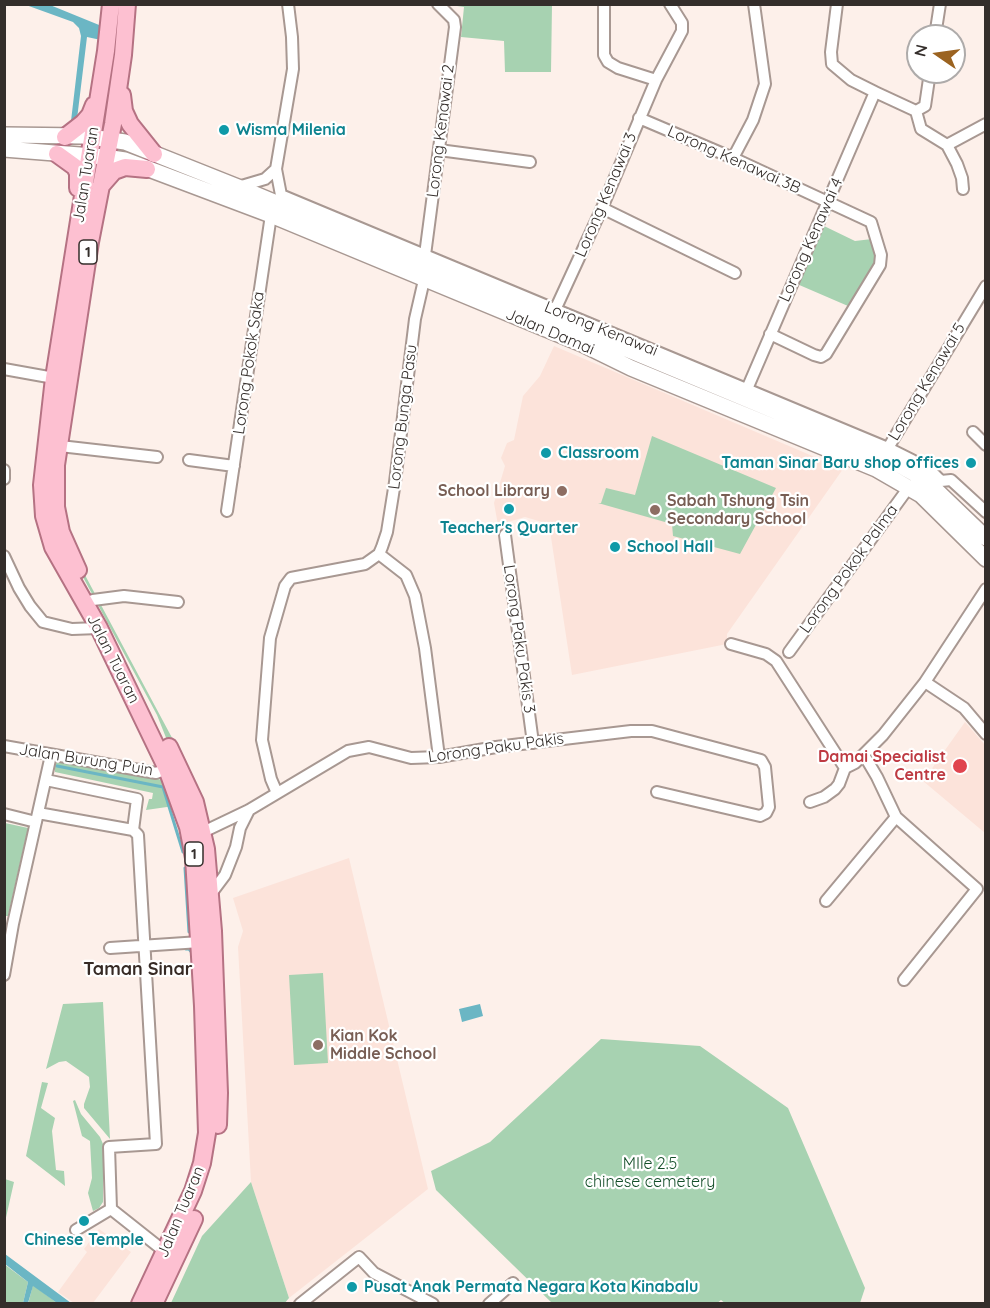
<!DOCTYPE html>
<style>
body{margin:0}
#map{position:relative;width:990px;height:1308px;overflow:hidden;background:#fdf0ea;font-family:Quicksand,sans-serif}
canvas{display:block}
.frame{position:absolute;inset:0;border:6px solid #342e2b;pointer-events:none}
.north{position:absolute;left:906px;top:24px;width:60px;height:60px;box-sizing:border-box;background:#fff;border:2px solid #aeabaa;border-radius:50%;rotate:283deg;font-size:16px;font-weight:700;line-height:24px;text-align:center;color:#342e2b}
.north::after{content:'';display:block;margin:auto;width:21px;height:27px;background:#9b6320;clip-path:polygon(50% 0,100% 100%,50% 72%,0 100%)}
</style>
<div id="map">
<canvas width="990" height="1308"></canvas>
<div class="frame"></div>
<div class="north">N</div>
</div>
<script>
const c = document.querySelector('canvas').getContext('2d');
c.lineJoin = 'round';
function paint(path, color) { c.fillStyle = color; c.fill(path, 'evenodd'); }
const toPath = rows => new Path2D(rows.map(r => 'M' + r).join(''));
function trace(path, color, width, dash) { c.strokeStyle = color; c.lineWidth = width; c.lineCap = dash ? 'butt' : 'round'; c.setLineDash(dash || []); c.stroke(path); }
function write(font, color, halo, rows, align = 'center') {
  c.font = font + ' Quicksand,sans-serif'; c.lineWidth = 4.5; c.setLineDash([]); c.textBaseline = 'middle'; c.strokeStyle = halo; c.fillStyle = color; for (const [text, x, y, turn = 0] of rows) {
    c.save(); c.translate(x, y); c.rotate((+turn || 0) * Math.PI / 180); c.textAlign = isNaN(turn) ? turn : align; if (halo) c.strokeText(text, 0, 0); c.fillText(text, 0, 0); c.restore();
  }
}
const built = toPath([
 [554,346,843,469,727,634,727,644,572,675,549,524,525,517,498,525,494,503,505,466,501,458,507,443,514,440,523,396,540,376],
 [965,722,985,745,985,833,923,781],
 [349,858,428,1189,289,1298,251,1182,238,947,243,931,233,898],
 [99,1229,131,1252,93,1303,74,1303,58,1292,87,1252,84,1249]
]);
const green = toPath([
 [450,5,552,5,551,72,505,72,504,41,461,37,464,7],
 [97,206,99,206,62,462,60,491,62,512,70,545,78,562,178,749,195,786,206,829,198,835,186,788,157,715,76,564,62,529,59,512,58,461,71,394],
 [824,226,855,241,872,239,878,259,848,306,797,284],
 [652,436,776,488,740,554,673,536,672,524,598,503,601,503,606,488,635,495],
 [57,761,163,780,174,806,146,810,149,799,152,799,153,793,55,772,55,762],
 [5,823,28,828,8,916,4,916],
 [323,973,328,1063,294,1065,289,975],
 [103,1002,110,1139,84,1108,84,1104,90,1087,89,1077,66,1061,59,1062,46,1069,63,1004],
 [601,1039,700,1046,788,1108,865,1288,860,1303,726,1304,721,1300,716,1304,552,1303,436,1190,431,1171,490,1142],
 [42,1082,48,1083,41,1108,55,1118,52,1131,56,1170,64,1171,65,1186,26,1156],
 [75,1100,81,1114,100,1137,103,1144,103,1202,99,1208,93,1211,88,1193,92,1178,90,1141,82,1136,73,1101],
 [5,1179,14,1182,5,1222,4,1179],
 [251,1182,289,1298,284,1304,171,1303,202,1236],
 [4,1264,28,1282,23,1303,5,1303],
 [33,1285,57,1303,28,1304]
]);
const water = toPath([
 [26,5,50,5,104,27,101,40,87,37,77,119,71,121,81,36,79,28,73,22],
 [480,1004,483,1016,462,1022,459,1009],
 [4,1254,5,1254,71,1303,57,1303,33,1286,28,1303,23,1303,28,1282,5,1264]
]);
const stream = toPath([
 [57,766,163,787,183,852],
 [185,868,189,932],
 [186,949,189,949,193,954]
]);
const minor = toPath([
 [288,4,292,37,293,69,276,169,281,195,888,448,912,460,933,473,941,481],
 [604,4,604,55,608,62,618,68,656,80],
 [935,36,940,4],
 [875,92,916,111],
 [916,111,921,129,947,145,986,124],
 [916,111,925,106,930,72],
 [639,118,733,158,871,222,881,255,880,265,826,354,821,357,814,355,770,334],
 [947,145,957,164,962,178,963,189],
 [439,150,530,162],
 [733,158,753,120,765,84,754,4],
 [238,187,265,179,276,169],
 [602,208,735,273],
 [425,255,455,27,454,20,438,4],
 [555,310,602,208,656,80,682,31,682,23,670,4],
 [4,369,54,378],
 [747,389,875,92,851,80,832,64,831,52,837,4],
 [973,432,986,445],
 [60,446,157,457],
 [888,448,986,286],
 [189,460,234,466],
 [4,470,4,479],
 [941,481,951,480,986,512],
 [227,511,271,215],
 [505,535,533,743],
 [379,554,406,575,415,596,425,648,439,757],
 [4,556,19,588,30,606,43,622,72,629,99,628],
 [93,600,124,596,178,602],
 [731,644,766,654,776,661,845,768],
 [789,652,909,487],
 [925,682,964,708,986,734],
 [4,746,156,773,167,769],
 [864,755,877,777,896,817,977,889,904,980],
 [46,780,137,799,133,830],
 [277,793,271,779,262,740,270,638,285,586,291,578,365,564,379,554,382,547,387,532,395,482,415,319,424,280],
 [810,802,824,797,835,789,839,784,845,768,855,763,883,735,925,682,986,589],
 [38,813,133,830,138,835,156,1144,109,1147,111,1209,164,1251],
 [4,814,36,822],
 [203,832,249,810,348,751,369,747,411,758,439,757,496,747,631,731,652,731,761,760,765,767,769,807,766,813,760,816,657,792],
 [210,895,225,875,236,847,240,828,249,810],
 [826,901,896,817],
 [110,948,200,942],
 [4,975,13,924,51,755],
 [76,1230,111,1209],
 [300,1304,359,1257,374,1273,433,1304],
 [489,1304,513,1283]
]);
const secondary = toPath([
 [4,135,83,136,125,142,238,187,883,456,915,474,938,492,986,538],
 [4,149,105,157,125,160,271,215,582,344,631,368,876,469,921,495,986,559]
]);
const primary = toPath([
 [111,4,106,51,54,378,42,485,44,516,53,547,99,628,167,769,188,827,194,858,203,1006,207,1133,202,1163,193,1191,140,1304],
 [122,95,124,111,130,124,154,154],
 [65,137,83,123,90,115,94,105],
 [57,154,75,167,78,173,78,188],
 [100,187,114,171,125,167,147,169],
 [78,570,61,532,56,507,56,465,90,242,113,124,123,55,127,4],
 [169,747,195,802,206,849,213,931,219,1093,218,1125],
 [154,1304,194,1219]
]);
const markers = [
 [224,130,6,"#0f9aa8"],
 [546,453,6,"#0f9aa8"],
 [971,463,6,"#0f9aa8"],
 [562,491,6,"#8d6e63"],
 [509,509,6,"#0f9aa8"],
 [655,510,6,"#8d6e63"],
 [615,547,6,"#0f9aa8"],
 [960,766,8,"#e0444e"],
 [318,1045,6,"#8d6e63"],
 [84,1221,6,"#0f9aa8"],
 [352,1287,6,"#0f9aa8"]
];
const shields = [
 [88,252,18],
 [194,854,18]
];
const shieldNames = [
 ["1",88,252],
 ["1",194,854]
];
const cultureNames = [
 ["Wisma Milenia",236,130],
 ["Classroom",558,453],
 ["Taman Sinar Baru shop offices",959,463,"right"],
 ["Teacher's Quarter",509,528,"center"],
 ["School Hall",627,547],
 ["Chinese Temple",84,1240,"center"],
 ["Pusat Anak Permata Negara Kota Kinabalu",364,1287]
];
const streetNames = [
 ["Lorong Kenawai 2",441,131,-83],
 ["Lorong Kenawai 3B",734,160,24],
 ["Jalan Tuaran",86,175,-81],
 ["Lorong Kenawai 3",606,195,-67],
 ["Lorong Kenawai 4",811,240,-66],
 ["Lorong Kenawai",601,329,22],
 ["Jalan Damai",550,332,23],
 ["Lorong Pokok Saka",249,363,-82],
 ["Lorong Kenawai 5",927,382,-59],
 ["Lorong Bunga Pasu",403,417,-83],
 ["Lorong Pokok Palma",849,569,-54],
 ["Lorong Paku Pakis 3",519,639,82],
 ["Jalan Tuaran",113,659,63],
 ["Lorong Paku Pakis",496,748,-8],
 ["Jalan Burung Puin",86,760,9],
 ["Jalan Tuaran",181,1212,-67]
];
const educationNames = [
 ["School Library",550,491,"right"],
 ["Sabah Tshung Tsin",667,501],
 ["Secondary School",667,519],
 ["Kian Kok",330,1036],
 ["Middle School",330,1054]
];
const healthNames = [
 ["Damai Specialist",946,757],
 ["Centre",946,775]
];
const parkNames = [
 ["MIle 2.5",650,1164],
 ["chinese cemetery",650,1182]
];
const neighbourhoodNames = [
 ["Taman Sinar",138,970]
];
paint(built, '#fce3da');
paint(green, '#a7d2b1');
paint(water, '#6bb6c4');
trace(stream, '#6bb6c4', 3);
trace(minor, '#a89892', 14);
trace(secondary, '#a89892', 18);
trace(primary, '#b57283', 20);
trace(minor, '#fff', 10);
trace(secondary, '#fff', 15);
trace(primary, '#fdc0d1', 16);
for (const [x, y, r, color] of markers) { const dot = new Path2D(); dot.arc(x, y, r, 0, 2 * Math.PI); c.fillStyle = color; c.fill(dot); trace(dot, '#fff', 2); }
for (const [x, y, w] of shields) { const box = new Path2D(); box.roundRect(x - w / 2, y - 12, w, 24, 4.5); c.fillStyle = '#fff'; c.fill(box); trace(box, '#342e2b', 1.5); }
write('bold 15px', '#342e2b', null, shieldNames);
write('bold 16px', '#0d838f', '#fff', cultureNames, 'left');
write('16px', '#342e2b', '#fff', streetNames);
write('bold 16px', '#785e54', '#fff', educationNames, 'left');
write('bold 16px', '#be3a42', '#fff', healthNames, 'right');
write('16px', '#154f2a', '#fff', parkNames);
write('bold 18px', '#362a25', '#fff', neighbourhoodNames);
</script>
